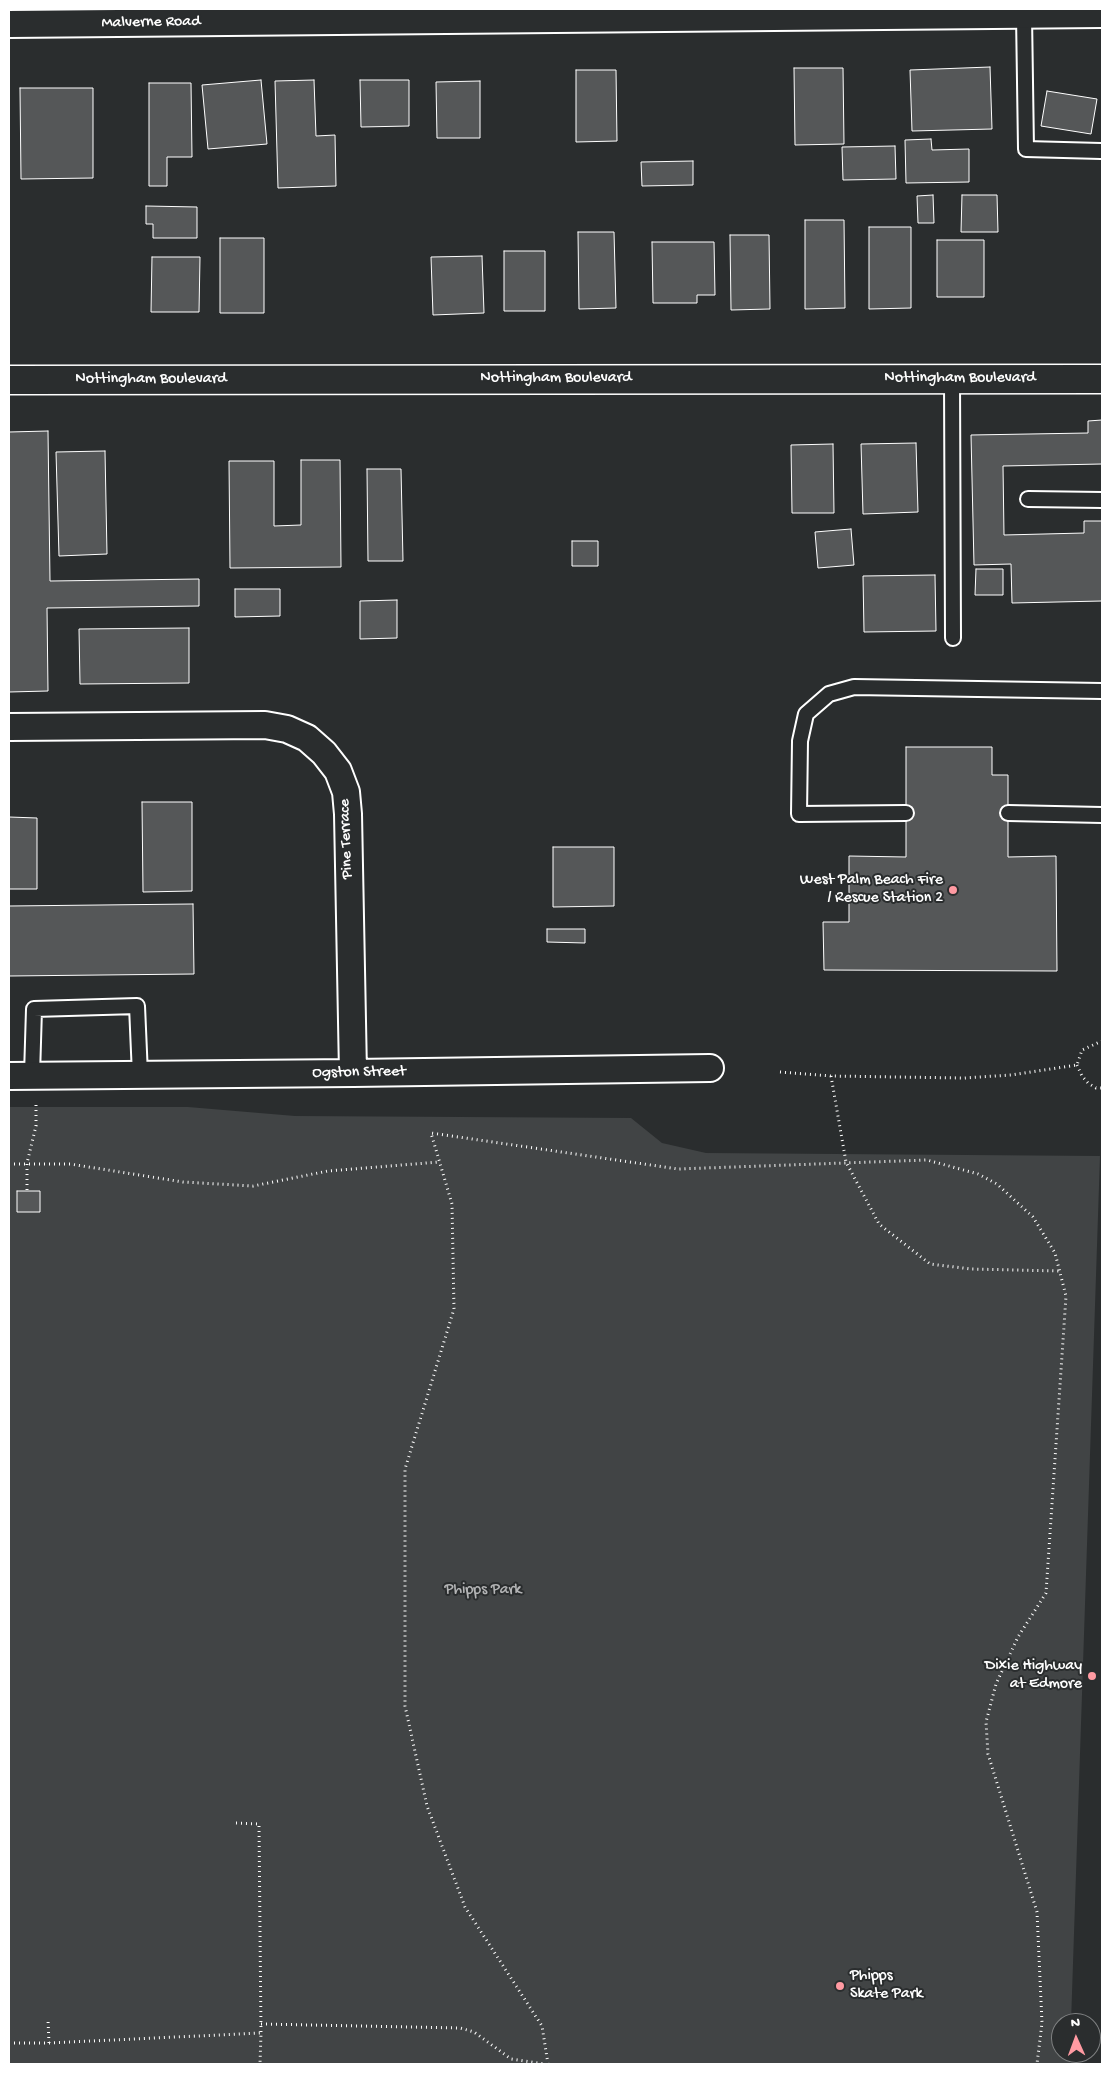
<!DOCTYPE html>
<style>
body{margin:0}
#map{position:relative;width:1111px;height:2073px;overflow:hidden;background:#2a2d2e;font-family:"Gochi Hand",sans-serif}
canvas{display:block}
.frame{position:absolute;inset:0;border:10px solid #fff;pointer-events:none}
.north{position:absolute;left:1051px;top:2013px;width:50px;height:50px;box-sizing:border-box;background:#2a2d2e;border:1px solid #7f8182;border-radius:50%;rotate:358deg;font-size:14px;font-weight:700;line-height:20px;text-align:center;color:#fff}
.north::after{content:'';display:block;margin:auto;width:18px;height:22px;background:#ff9aa2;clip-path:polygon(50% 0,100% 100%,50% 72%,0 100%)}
</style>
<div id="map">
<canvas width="1111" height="2073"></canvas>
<div class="frame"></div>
<div class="north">N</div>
</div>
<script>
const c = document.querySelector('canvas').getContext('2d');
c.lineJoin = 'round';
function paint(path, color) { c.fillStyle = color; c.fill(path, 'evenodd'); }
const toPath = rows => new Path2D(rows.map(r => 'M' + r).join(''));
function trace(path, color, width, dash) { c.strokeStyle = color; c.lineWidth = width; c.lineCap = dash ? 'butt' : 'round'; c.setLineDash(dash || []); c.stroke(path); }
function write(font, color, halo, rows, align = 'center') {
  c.font = font + ' "Gochi Hand",sans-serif'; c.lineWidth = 4; c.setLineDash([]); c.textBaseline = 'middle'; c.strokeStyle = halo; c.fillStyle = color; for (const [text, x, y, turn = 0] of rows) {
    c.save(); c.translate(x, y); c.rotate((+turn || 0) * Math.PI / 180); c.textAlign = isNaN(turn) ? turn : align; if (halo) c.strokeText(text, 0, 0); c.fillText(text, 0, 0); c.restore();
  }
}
const green = toPath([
 [9,1107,188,1107,295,1116,631,1118,662,1143,706,1153,1100,1156,1071,2023,1061,2023,1061,2053,1070,2053,1070,2064,9,2064]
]);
const building = toPath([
 [990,67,992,129,912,131,910,70,990,67],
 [794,68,843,68,844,144,795,145,794,68],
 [576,70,616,70,617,141,576,142,576,70],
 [261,80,267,144,208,149,202,85,261,80],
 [314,80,316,136,335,135,336,186,278,188,275,81,314,80],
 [360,80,409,80,409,126,361,127,360,80],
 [480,81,480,138,437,138,436,82,480,81],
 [149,83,191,83,192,157,167,157,167,186,149,186,149,83],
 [20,88,93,88,93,178,21,179,20,88],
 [1047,91,1097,99,1091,134,1041,126,1047,91],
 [931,139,932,150,969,149,969,182,906,183,905,140,931,139],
 [895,146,896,179,843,180,842,147,895,146],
 [693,161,693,185,642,186,641,162,693,161],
 [933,195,934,223,918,223,917,196,933,195],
 [962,195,997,195,998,232,961,232,962,195],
 [146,206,197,207,197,238,153,238,153,224,146,224,146,206],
 [805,220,844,220,845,308,805,309,805,220],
 [869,227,911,227,911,308,869,309,869,227],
 [578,232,614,232,616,308,579,309,578,232],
 [730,235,769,235,770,309,731,310,730,235],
 [220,238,264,238,264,313,220,313,220,238],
 [937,240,984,240,984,297,937,297,937,240],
 [652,242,714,242,715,295,697,295,697,303,653,303,652,242],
 [504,251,545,251,545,311,504,311,504,251],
 [482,256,484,313,433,315,431,257,482,256],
 [152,257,200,257,199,312,151,312,152,257],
 [1102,420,1102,464,1003,466,1004,535,1084,533,1084,521,1102,521,1102,601,1012,603,1011,564,974,565,971,435,1088,433,1088,421,1102,420],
 [48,431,50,581,199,579,199,606,47,608,48,691,9,692,9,432,48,431],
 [916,443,918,512,863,514,861,444,916,443],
 [833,444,834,513,792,513,791,445,833,444],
 [105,451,107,554,59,556,56,452,105,451],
 [301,460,340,460,341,567,230,568,229,461,274,461,274,526,301,525,301,460],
 [367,469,401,469,403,561,368,561,367,469],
 [851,529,854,565,818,568,815,532,851,529],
 [572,541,598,541,598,566,572,566,572,541],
 [976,569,1003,569,1003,595,975,595,976,569],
 [935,575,936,631,864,632,863,576,935,575],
 [235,589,280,589,280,616,235,617,235,589],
 [397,600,397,638,360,639,360,601,397,600],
 [189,628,189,683,80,684,79,629,189,628],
 [906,747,992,747,992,775,1008,775,1008,857,1056,856,1057,971,824,970,823,922,849,922,849,856,906,857,906,747],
 [142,802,192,802,192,891,143,892,142,802],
 [9,817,37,818,37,889,9,889,9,817],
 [553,847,614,847,614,906,553,907,553,847],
 [193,904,194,974,9,976,9,906,193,904],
 [547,929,585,929,585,943,547,942,547,929],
 [17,1191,40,1191,40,1212,17,1212,17,1191]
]);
const path = toPath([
 [1077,1065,1082,1076,1088,1083,1096,1088,1102,1088],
 [780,1072,831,1076,964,1078,1011,1075,1077,1065,1082,1050,1102,1041],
 [831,1076,846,1162,879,1224,930,1264,971,1269,1059,1271],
 [9,1164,70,1164,183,1182,253,1186,328,1171,439,1162],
 [27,1190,27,1163,36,1126,36,1104],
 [236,1823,259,1824,261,2033],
 [261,2024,460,2028,474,2032,511,2059,545,2064],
 [9,2043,49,2043,48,2020],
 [49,2043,261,2033,260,2064],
 [548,2064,542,2026,465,1907,427,1806,405,1706,405,1469,454,1309,452,1204,431,1133,678,1169,927,1160,978,1174,997,1184,1033,1217,1055,1253,1066,1296,1046,1593,1018,1637,996,1684,986,1722,988,1754,1037,1912,1042,2023,1037,2064]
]);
const lane = toPath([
 [1024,15,1026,149,1101,151],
 [952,379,953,638],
 [1028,499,1102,500],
 [906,813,799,814,800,741,806,714,829,694,854,687,1102,691],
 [1008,813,1102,815],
 [32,1075,34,1009,137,1006,140,1075]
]);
const street = toPath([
 [9,24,1102,14],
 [9,727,265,725,287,729,307,738,324,753,338,771,346,792,348,814,353,1073],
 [9,1076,353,1073,710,1068]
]);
const secondary = toPath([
 [9,380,1102,379]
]);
const markers = [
 [953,890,5,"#ff9aa2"],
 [1092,1676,5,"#ff9aa2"],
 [840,1986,5,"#ff9aa2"]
];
const streetNames = [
 ["Malverne Road",151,23,-1],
 ["Nottingham Boulevard",556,379],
 ["Nottingham Boulevard",960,379],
 ["Nottingham Boulevard",151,380],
 ["Pine Terrace",347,839,-92],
 ["Ogston Street",359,1073,-1]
];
const poiNames = [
 ["West Palm Beach Fire",943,881],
 ["/ Rescue Station 2",943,899],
 ["Dixie Highway",1082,1667],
 ["at Edmore",1082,1685],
 ["Phipps",850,1977,"left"],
 ["Skate Park",850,1995,"left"]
];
const parkNames = [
 ["Phipps Park",483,1591]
];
paint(green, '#414445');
paint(building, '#555758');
trace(building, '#fff', 1);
trace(lane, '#fff', 18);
trace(street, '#fff', 30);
trace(secondary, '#fff', 31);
trace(path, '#fff', 3, [1, 4]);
trace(lane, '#2a2d2e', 14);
trace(street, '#2a2d2e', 26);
trace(secondary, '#2a2d2e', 28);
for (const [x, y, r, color] of markers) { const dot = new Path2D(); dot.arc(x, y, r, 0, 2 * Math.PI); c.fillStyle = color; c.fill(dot); trace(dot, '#2a2d2e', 2); }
write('16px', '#fff', '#2a2d2e', streetNames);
write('16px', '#fff', '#2a2d2e', poiNames, 'right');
write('16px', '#b3b4b5', '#2a2d2e', parkNames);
</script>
